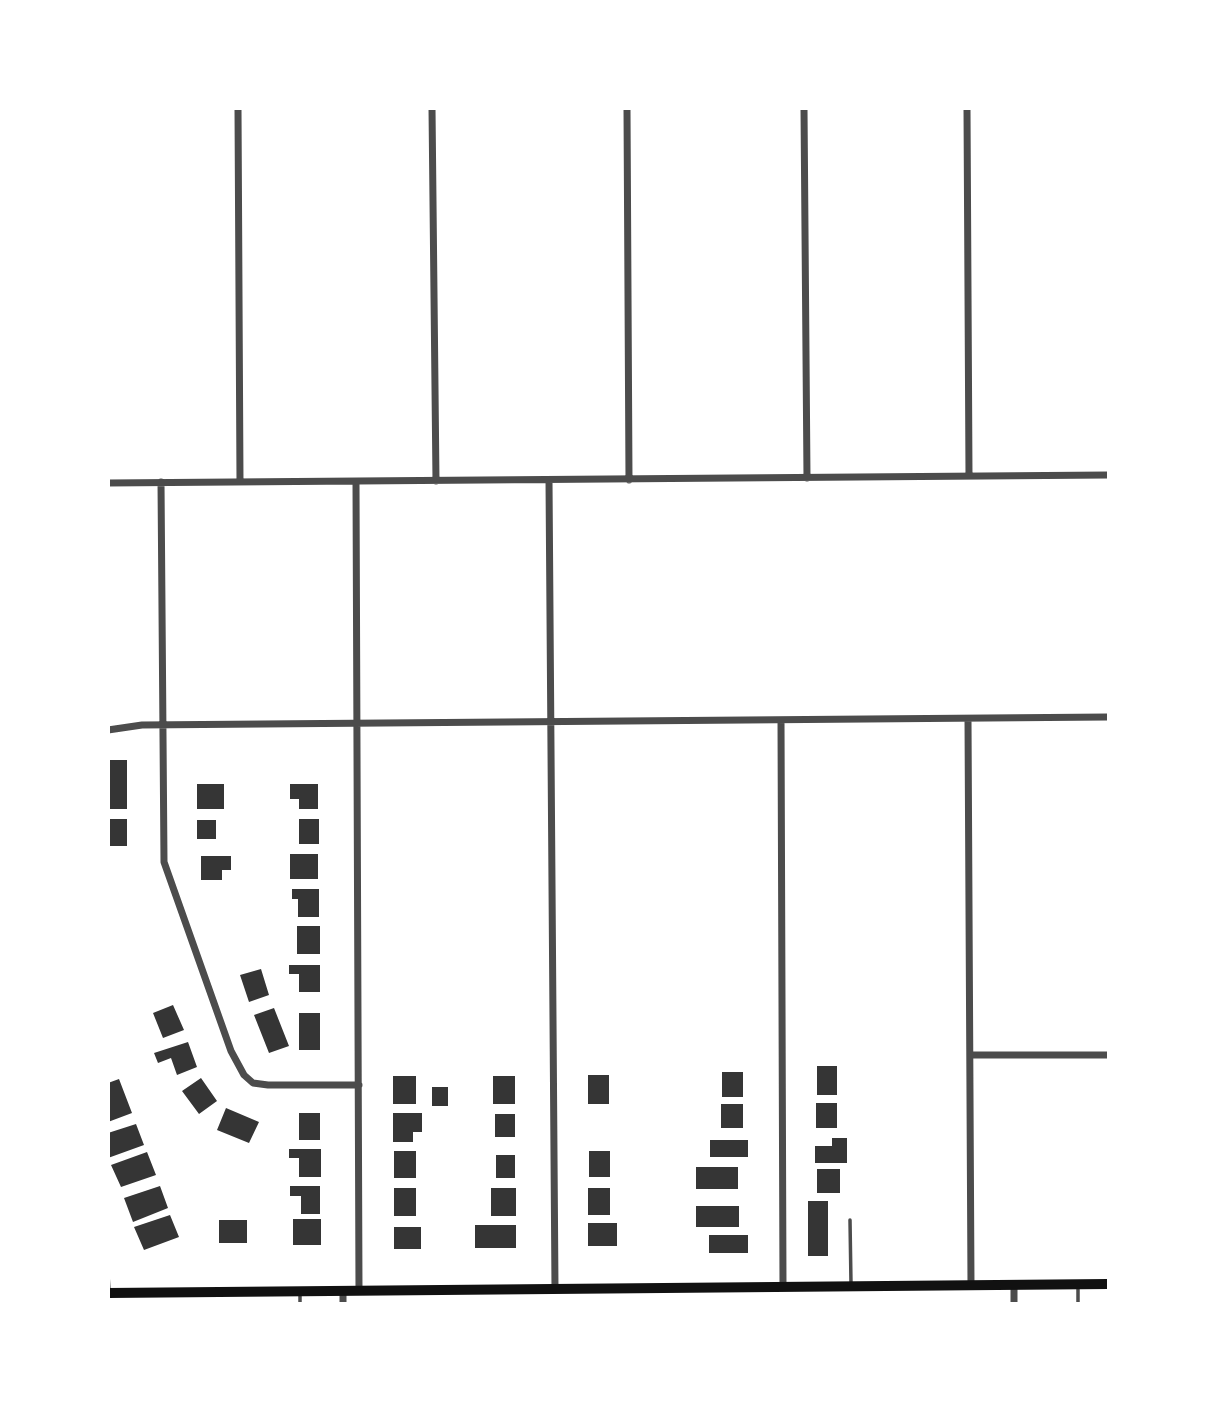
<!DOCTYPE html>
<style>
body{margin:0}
#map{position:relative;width:1217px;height:1412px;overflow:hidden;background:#fff;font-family:Lato,sans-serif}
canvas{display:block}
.frame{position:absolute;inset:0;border:110px solid #fff;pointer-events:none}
</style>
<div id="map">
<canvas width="1217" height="1412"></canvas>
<div class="frame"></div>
</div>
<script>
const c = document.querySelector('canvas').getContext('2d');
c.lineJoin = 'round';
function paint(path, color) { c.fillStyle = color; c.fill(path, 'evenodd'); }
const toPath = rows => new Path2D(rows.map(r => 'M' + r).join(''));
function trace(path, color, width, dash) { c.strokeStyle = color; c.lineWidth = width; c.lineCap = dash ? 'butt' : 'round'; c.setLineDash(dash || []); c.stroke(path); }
const building = toPath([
 [108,760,127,760,127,809,108,809],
 [197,784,224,784,224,809,197,809],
 [290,784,318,784,318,809,299,809,299,799,290,799],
 [108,819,127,819,127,846,108,846],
 [299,819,319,819,319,844,299,844],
 [197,820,216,820,216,839,197,839],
 [290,854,318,854,318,879,290,879],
 [201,856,231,856,231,870,222,870,222,880,201,880],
 [292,889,319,889,319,917,298,917,298,899,292,899],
 [297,926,320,926,320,954,297,954],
 [289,965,320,965,320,992,299,992,299,974,289,974],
 [261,969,269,995,249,1002,240,975],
 [173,1005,184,1030,163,1038,153,1013],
 [274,1008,289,1046,269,1053,254,1015],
 [299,1013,320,1013,320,1050,299,1050],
 [188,1042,197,1067,177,1075,171,1058,158,1063,154,1053],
 [817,1066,837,1066,837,1095,817,1095],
 [722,1072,743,1072,743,1097,722,1097],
 [588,1075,609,1075,609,1104,588,1104],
 [393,1076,416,1076,416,1104,393,1104],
 [493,1076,515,1076,515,1104,493,1104],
 [201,1078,217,1101,199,1114,182,1091],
 [119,1079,132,1113,108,1122,108,1083],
 [432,1087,448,1087,448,1106,432,1106],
 [816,1103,837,1103,837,1128,816,1128],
 [721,1104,743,1104,743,1128,721,1128],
 [226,1108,259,1122,249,1143,217,1130],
 [299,1113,320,1113,320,1140,299,1140],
 [393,1113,422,1113,422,1132,413,1132,413,1142,393,1142],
 [495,1114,515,1114,515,1137,495,1137],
 [136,1124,144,1145,108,1158,108,1133],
 [832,1138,847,1138,847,1163,815,1163,815,1146,832,1146],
 [710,1140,748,1140,748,1157,710,1157],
 [289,1149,321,1149,321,1177,299,1177,299,1158,289,1158],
 [394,1151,416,1151,416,1178,394,1178],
 [589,1151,610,1151,610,1177,589,1177],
 [147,1152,156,1175,121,1187,111,1165],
 [496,1155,515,1155,515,1178,496,1178],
 [696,1167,738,1167,738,1189,696,1189],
 [817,1169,840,1169,840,1193,817,1193],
 [160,1186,168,1208,133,1222,124,1198],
 [290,1186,320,1186,320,1214,301,1214,301,1196,290,1196],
 [394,1188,416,1188,416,1216,394,1216],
 [491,1188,516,1188,516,1216,491,1216],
 [588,1188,610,1188,610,1215,588,1215],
 [808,1201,828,1201,828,1256,808,1256],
 [696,1206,739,1206,739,1227,696,1227],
 [170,1215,179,1237,144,1250,134,1227],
 [293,1219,321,1219,321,1245,293,1245],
 [219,1220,247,1220,247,1243,219,1243],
 [588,1223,617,1223,617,1246,588,1246],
 [475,1225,516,1225,516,1248,475,1248],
 [394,1227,421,1227,421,1249,394,1249],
 [709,1235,748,1235,748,1253,709,1253]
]);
const service = toPath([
 [850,1220,851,1284],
 [108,1275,109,1290],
 [1078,1286,1078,1304],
 [300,1293,300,1304]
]);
const minor = toPath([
 [238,108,240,482],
 [432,108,436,481],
 [627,108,629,480],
 [804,108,807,478],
 [967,108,969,476],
 [549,480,555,1288],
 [161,482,164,862,231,1051,244,1075,253,1083,268,1085,359,1085],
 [356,482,359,1290],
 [108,483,1108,475],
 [968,719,971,1285],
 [781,720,783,1286],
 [108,730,142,725,1108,717],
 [971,1055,1108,1055],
 [1014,1284,1014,1304],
 [343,1291,343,1304]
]);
const secondary = toPath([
 [108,1293,1108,1284]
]);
paint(building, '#353535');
trace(service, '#4c4c4c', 3.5);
trace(minor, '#4c4c4c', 7);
trace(secondary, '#111', 10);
</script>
